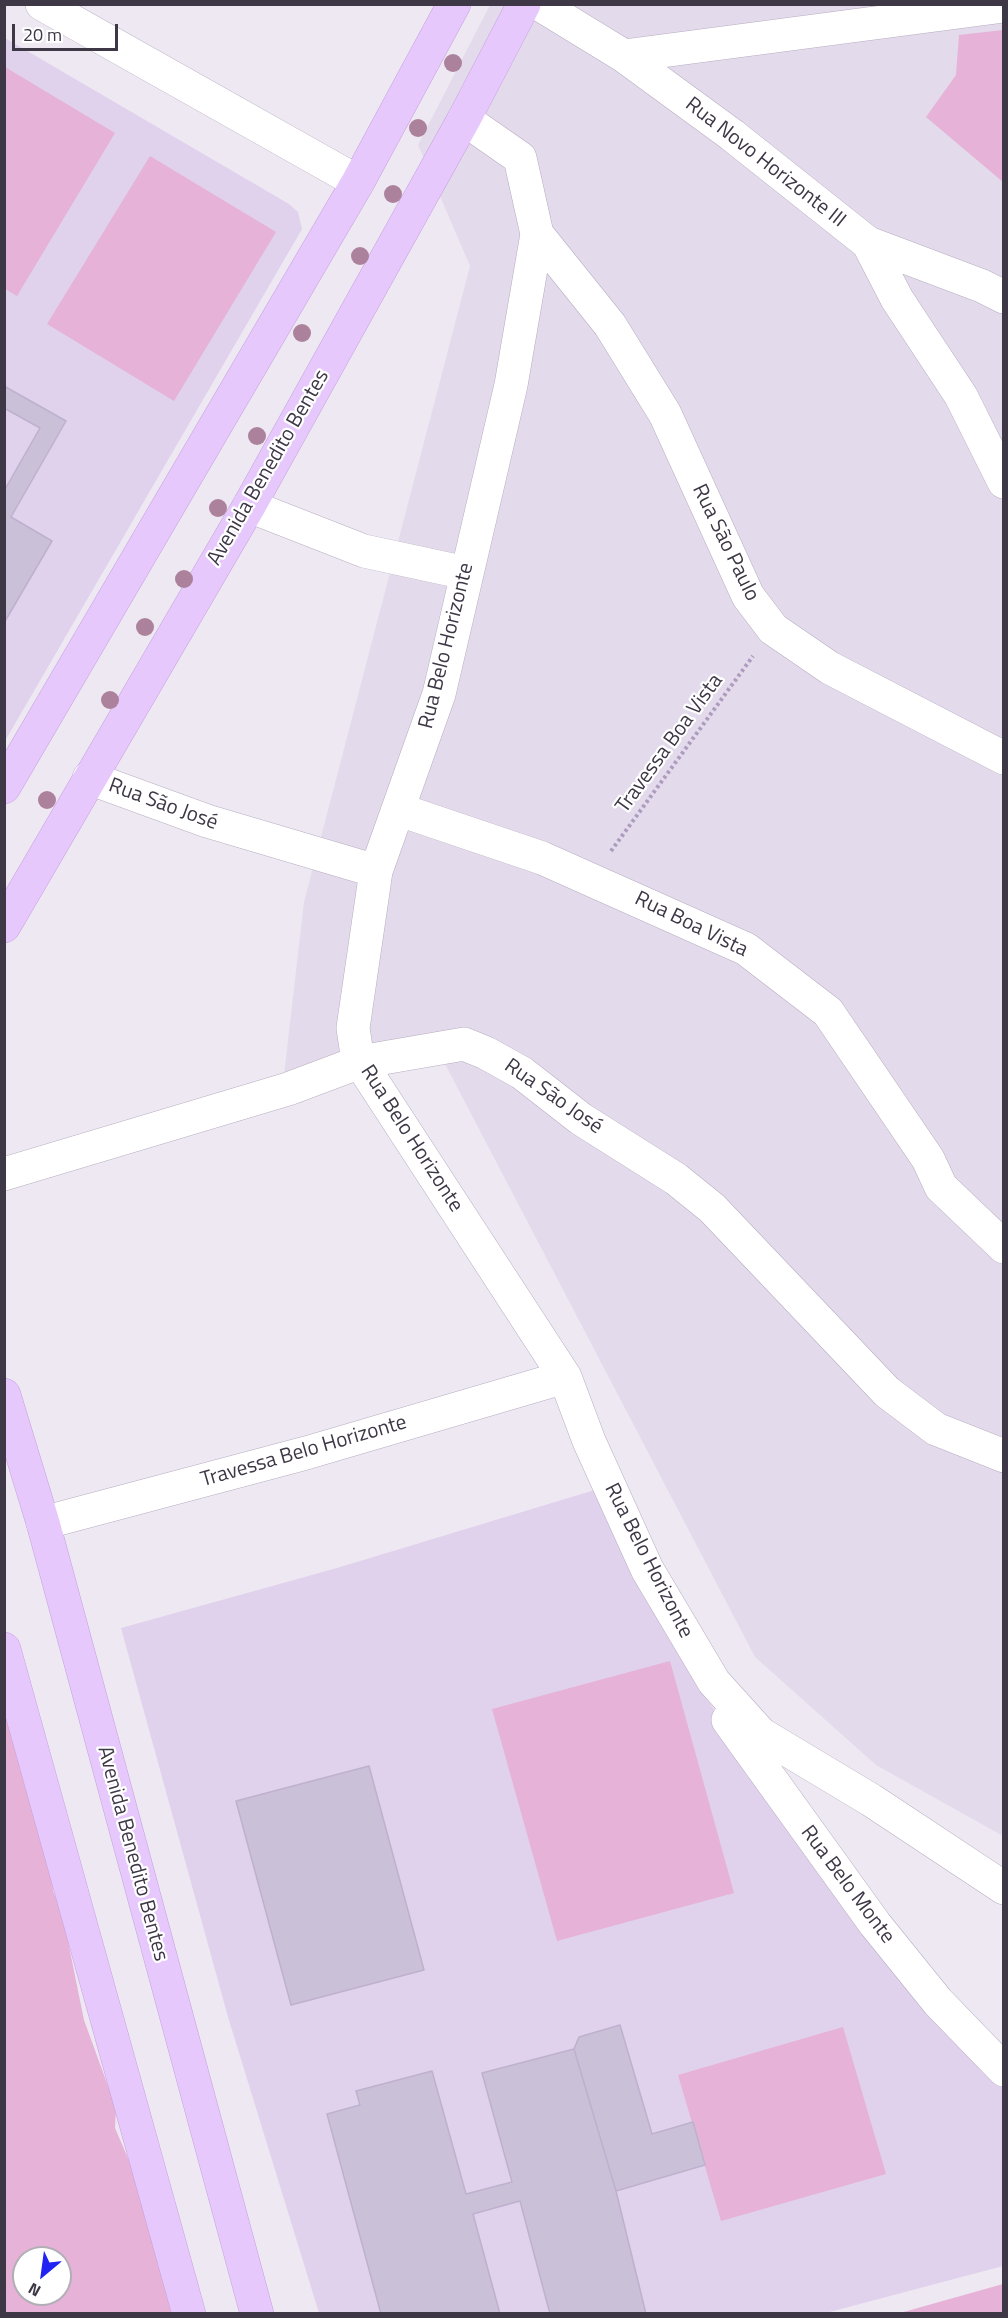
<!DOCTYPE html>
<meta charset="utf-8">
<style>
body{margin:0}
#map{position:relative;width:1008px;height:2318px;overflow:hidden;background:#eee8f3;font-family:"Titillium Web",sans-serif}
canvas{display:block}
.frame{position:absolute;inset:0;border:6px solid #3d3746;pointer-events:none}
.north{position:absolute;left:12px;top:2246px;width:60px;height:60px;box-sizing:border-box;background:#fff;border:2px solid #b1afb5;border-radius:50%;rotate:209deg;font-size:16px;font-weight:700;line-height:24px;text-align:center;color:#3d3746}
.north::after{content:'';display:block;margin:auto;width:21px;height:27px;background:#2023f2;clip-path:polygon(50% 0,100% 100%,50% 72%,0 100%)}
.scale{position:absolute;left:12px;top:24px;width:106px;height:27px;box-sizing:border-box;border:3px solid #3d3746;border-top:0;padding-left:8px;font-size:18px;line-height:21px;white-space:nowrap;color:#3d3746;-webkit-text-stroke:4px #fff;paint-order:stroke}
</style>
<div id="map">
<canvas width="1008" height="2318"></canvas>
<div class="frame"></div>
<div class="north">N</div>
<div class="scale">20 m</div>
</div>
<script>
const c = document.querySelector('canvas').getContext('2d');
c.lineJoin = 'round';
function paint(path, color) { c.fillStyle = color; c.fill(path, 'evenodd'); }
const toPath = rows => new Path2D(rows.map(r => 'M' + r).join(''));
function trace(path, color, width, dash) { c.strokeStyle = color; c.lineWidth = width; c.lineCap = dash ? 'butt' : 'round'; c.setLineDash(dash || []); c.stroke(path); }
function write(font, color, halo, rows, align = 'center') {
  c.font = font + ' "Titillium Web",sans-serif'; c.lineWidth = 4.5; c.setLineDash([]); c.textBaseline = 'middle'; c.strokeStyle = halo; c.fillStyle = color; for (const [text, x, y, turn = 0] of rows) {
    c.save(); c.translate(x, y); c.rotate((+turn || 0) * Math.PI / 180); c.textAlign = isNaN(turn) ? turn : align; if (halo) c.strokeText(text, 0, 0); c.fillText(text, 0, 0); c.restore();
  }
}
const residential = toPath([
 [490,5,1003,5,1003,1836,876,1765,755,1657,445,1064,282,1092,304,902,470,266,418,145]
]);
const education = toPath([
 [5,38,289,204,298,212,302,229,5,741],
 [598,1489,697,1687,1003,2085,1003,2266,826,2313,319,2313,228,2017,121,1628,337,1568]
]);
const green = toPath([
 [1003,30,1004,30,1003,182,926,117,956,75,959,35],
 [5,67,115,133,17,296,5,289],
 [150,156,276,232,174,401,47,324],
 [670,1661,734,1893,557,1941,492,1709],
 [5,1695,52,1866,53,1891,62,1912,84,2020,116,2108,115,2128,133,2170,167,2288,171,2313,5,2313],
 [24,2258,60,2258,60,2294,24,2294],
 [843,2027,886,2174,721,2221,678,2075],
 [1003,2284,1003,2313,900,2313]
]);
const building = toPath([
 [4,386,66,421,11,517,52,541,4,623,4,491,40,428,4,408,4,386],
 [369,1766,424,1970,291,2005,236,1801,369,1766],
 [620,2025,652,2134,693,2122,705,2165,616,2191,574,2049,579,2037,620,2025],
 [574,2049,616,2191,646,2314,550,2314,520,2201,473,2214,500,2314,381,2314,327,2114,360,2105,356,2091,432,2071,466,2194,512,2182,482,2073,574,2049]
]);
const path = toPath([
 [611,851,753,656]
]);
const street = toPath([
 [42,4,358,182],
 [539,4,624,56,732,135,868,243,982,286,1004,297],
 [624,56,1004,6],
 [464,119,520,158,537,234,511,385,439,694,376,871,353,1028,356,1048,360,1062,565,1377,589,1441,647,1569,714,1682,761,1734,871,1800,1004,1888],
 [537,234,610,325,665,414,748,596,773,629,830,668,1004,758],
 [868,243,897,299,961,396,1004,482],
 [249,506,364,551,466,573],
 [89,778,207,821,376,871],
 [400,810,542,858,746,949,828,1012,928,1159,941,1187,1004,1247],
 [4,1174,288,1089,360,1062,464,1044,486,1053,522,1073,581,1119,676,1179,712,1208,887,1392,936,1429,1004,1456],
 [43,1523,306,1453,565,1377],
 [728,1720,875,1924,938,2002,1004,2070]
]);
const secondary = toPath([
 [4,787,358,182,454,4],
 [4,926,249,506,464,119,524,4],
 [4,1395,43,1523,257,2314],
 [4,1649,189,2314]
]);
const trees = [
 [453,63],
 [418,128],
 [393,194],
 [360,256],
 [302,333],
 [257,436],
 [218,508],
 [184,579],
 [145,627],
 [110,700],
 [47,800]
];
const streetNames = [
 ["Rua Novo Horizonte III",765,163,38],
 ["Avenida Benedito Bentes",269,468,-60],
 ["Rua São Paulo",725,543,64],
 ["Rua Belo Horizonte",447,646,-76],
 ["Travessa Boa Vista",670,744,-54],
 ["Rua São José",163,805,20],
 ["Rua Boa Vista",691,925,26],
 ["Rua São José",553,1097,35],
 ["Rua Belo Horizonte",411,1139,57],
 ["Travessa Belo Horizonte",304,1452,-16],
 ["Rua Belo Horizonte",648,1561,63],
 ["Avenida Benedito Bentes",132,1854,75],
 ["Rua Belo Monte",847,1885,53]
];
paint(residential, '#e3daeb');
paint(education, '#e0d2ec');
paint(green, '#e6b2d7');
paint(building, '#cac0d7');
trace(building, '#beb1cf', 1.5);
trace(street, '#b7adc1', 34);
trace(secondary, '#c4a1dd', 34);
trace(path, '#ad9cbf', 4, [3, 3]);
trace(street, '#fff', 33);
trace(secondary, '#e7c8fc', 33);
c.fillStyle = '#ac819c';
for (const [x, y] of trees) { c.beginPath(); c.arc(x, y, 9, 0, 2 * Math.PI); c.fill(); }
write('21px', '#3d3746', '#fff', streetNames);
</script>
